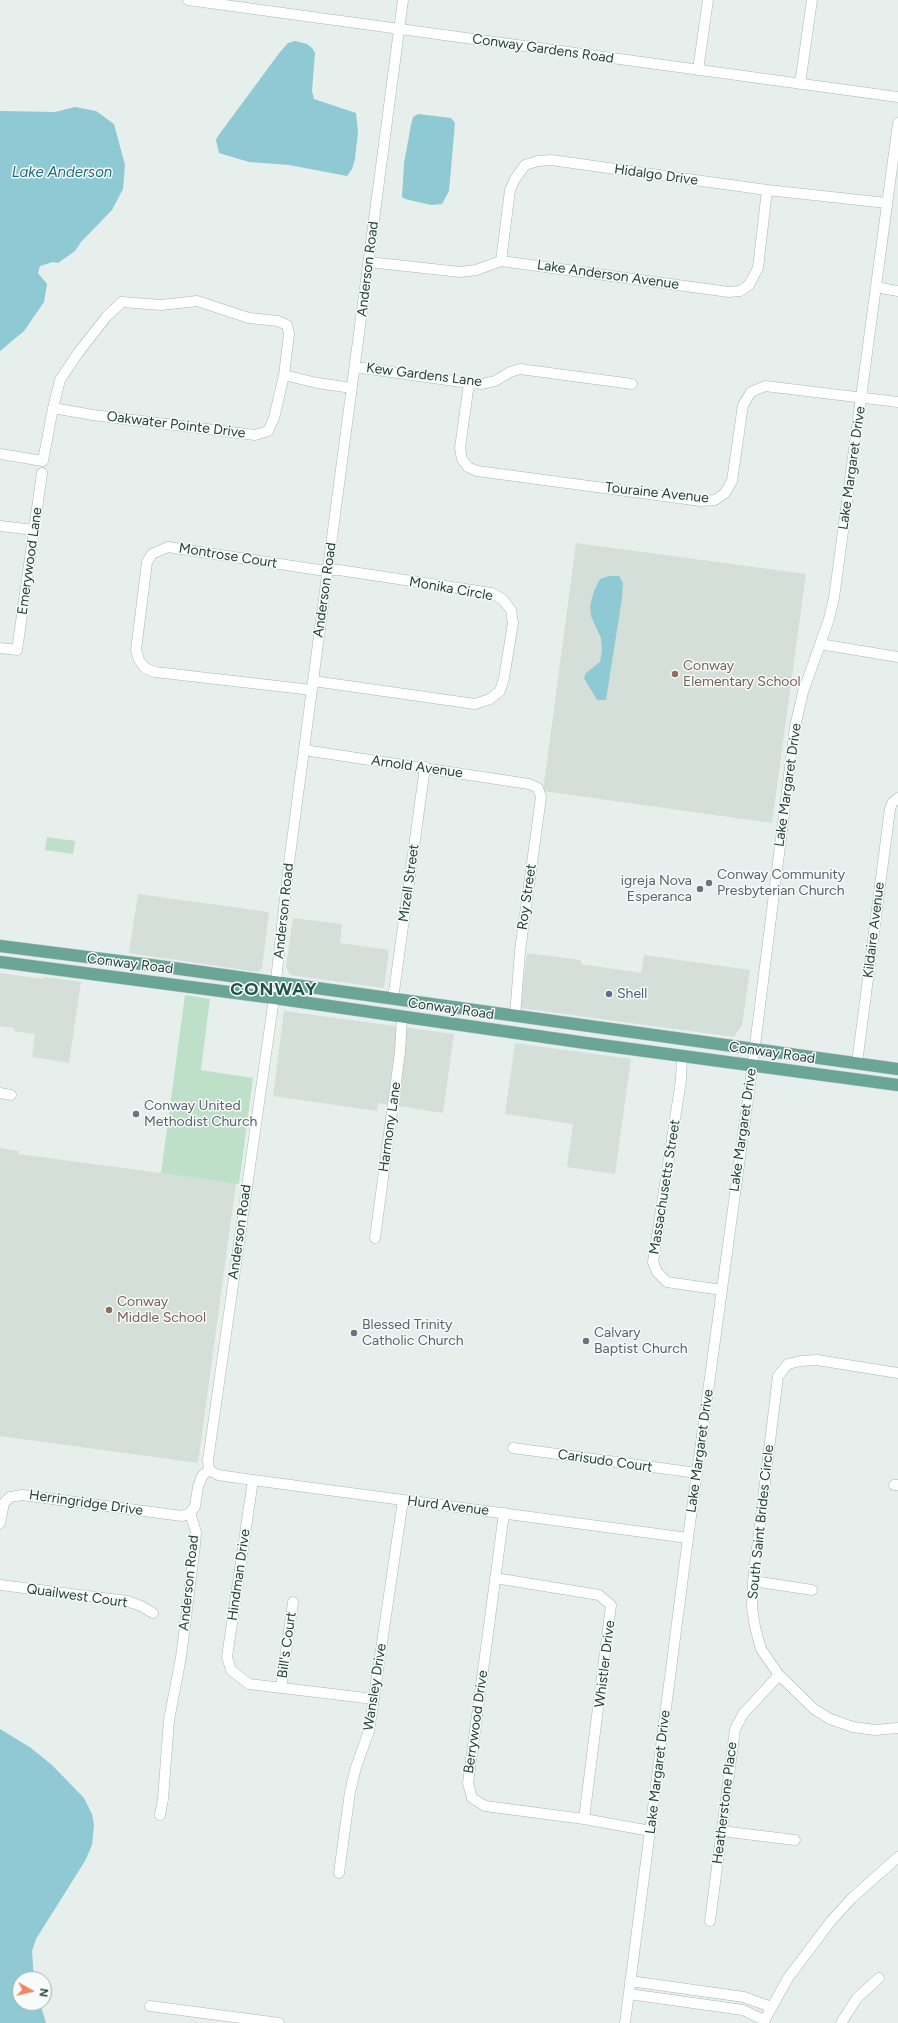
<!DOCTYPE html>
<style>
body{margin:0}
#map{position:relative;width:898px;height:2023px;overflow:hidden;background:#e6efeb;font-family:Figtree,sans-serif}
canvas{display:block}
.north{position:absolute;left:12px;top:1971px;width:40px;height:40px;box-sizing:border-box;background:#f7fbf9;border:1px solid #a3b1ad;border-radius:50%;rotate:98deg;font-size:11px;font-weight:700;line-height:16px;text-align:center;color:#24423a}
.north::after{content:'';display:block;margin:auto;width:14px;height:18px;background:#f4845f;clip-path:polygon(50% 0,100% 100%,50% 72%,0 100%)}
</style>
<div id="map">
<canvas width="898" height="2023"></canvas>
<div class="north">N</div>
</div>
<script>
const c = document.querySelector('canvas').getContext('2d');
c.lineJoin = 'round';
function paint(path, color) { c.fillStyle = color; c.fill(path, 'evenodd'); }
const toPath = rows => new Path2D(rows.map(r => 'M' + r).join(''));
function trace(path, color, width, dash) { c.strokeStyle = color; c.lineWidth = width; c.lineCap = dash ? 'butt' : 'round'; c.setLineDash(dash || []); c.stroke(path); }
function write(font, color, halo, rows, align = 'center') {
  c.font = font + ' Figtree,sans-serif'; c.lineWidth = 3; c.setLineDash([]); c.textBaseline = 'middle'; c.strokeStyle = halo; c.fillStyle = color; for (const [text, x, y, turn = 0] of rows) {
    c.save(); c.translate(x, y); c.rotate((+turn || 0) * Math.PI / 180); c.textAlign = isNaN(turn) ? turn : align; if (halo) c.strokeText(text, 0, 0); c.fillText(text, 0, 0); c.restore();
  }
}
const built = toPath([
 [576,543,806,574,772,823,543,791],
 [138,894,269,912,262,968,258,972,129,953],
 [293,918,342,924,340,943,389,950,384,988,290,975,286,967],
 [527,953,581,960,581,964,641,973,644,955,750,970,742,1025,734,1037,520,1008],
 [0,973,43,979,44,977,81,982,69,1063,32,1057,35,1034,14,1031,14,1028,0,1026],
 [284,1011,454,1034,443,1113,378,1103,377,1111,273,1096],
 [515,1043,631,1059,615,1174,567,1167,573,1124,505,1114],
 [0,1148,19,1151,18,1154,236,1183,198,1463,0,1436]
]);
const green = toPath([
 [47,837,75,841,73,854,45,850],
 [185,995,210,999,201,1070,253,1078,239,1184,161,1173]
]);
const water = toPath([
 [295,41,307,44,312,48,315,53,312,91,314,99,356,113,358,132,355,159,352,169,347,176,289,165,249,162,219,153,216,140,218,136,280,52,288,43],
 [75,107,96,111,114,124,125,165,123,189,112,210,81,242,75,251,58,263,53,262,40,266,38,273,47,284,44,302,24,331,0,351,0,111,55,112],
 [418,114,451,118,455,123,449,191,442,204,431,205,405,199,402,197,404,163,411,125,413,117],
 [609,576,619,576,623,583,622,598,606,700,597,700,584,678,586,673,600,662,602,651,601,638,591,616,590,606,594,591,600,579],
 [0,1729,31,1748,52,1765,84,1798,92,1814,94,1825,92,1845,85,1861,36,1939,32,1951,34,1979,20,1979,20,2003,40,2003,46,2023,0,2023]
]);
const minor = toPath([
 [188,0,898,97],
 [698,70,708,0],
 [800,84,812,0],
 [501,261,510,190,515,179,525,165,538,161,551,160,767,190,887,203],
 [369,262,460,272,476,270,501,261,729,292,740,291,749,285,758,268,767,190],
 [876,287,898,291],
 [355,367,469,383,482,384,495,381,510,372,520,369,632,384],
 [284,375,317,383,352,388],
 [469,383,460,448,462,459,468,467,477,471,701,501,715,500,725,493,732,481,743,405,751,392,765,386,898,402],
 [0,454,43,461,53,408,60,380,78,353,107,316,122,302,161,305,197,301,249,318,278,321,287,325,289,334,284,375,274,418,268,431,255,435,93,415,53,408],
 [0,526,34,530],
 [820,644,898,657],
 [0,648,17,650,42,473],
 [312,690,155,672,145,668,139,660,136,650,147,562,152,554,168,547,319,570,339,570,491,593,502,599,511,610,513,623,504,678,500,691,490,699,475,704,313,681],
 [304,750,529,784,538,788,541,797,520,951,515,1016],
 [393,999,425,767],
 [682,1056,681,1080,653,1262,657,1272,667,1282,722,1290],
 [857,1063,890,809,892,803,898,798],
 [0,1093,11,1095],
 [375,1238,400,1052,402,1017],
 [898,1373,817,1360,801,1361,788,1364,778,1376,753,1581,752,1607,755,1627,761,1649,779,1675,814,1709,830,1719,853,1727,875,1730,898,1728],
 [513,1448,697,1473],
 [209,1470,208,1460,274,998,289,863,403,0],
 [209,1470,218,1475,253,1480,688,1538],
 [253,1480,227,1657,231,1670,249,1684,374,1699],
 [894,1485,898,1485],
 [190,1513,195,1506,198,1487,202,1476,209,1470],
 [504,1513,468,1783,472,1798,485,1806,584,1819,651,1831],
 [0,1523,4,1503,10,1497,22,1495,182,1516,190,1513],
 [495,1578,599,1595,611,1605,584,1819],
 [753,1581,812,1590],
 [0,1585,127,1601,141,1606,153,1613],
 [281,1688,293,1602],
 [160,1815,163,1799,169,1720,181,1657,195,1545,196,1532,190,1513],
 [721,1831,795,1840],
 [339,1873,350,1792,356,1767,369,1731,403,1500],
 [710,1921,735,1729,743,1714,779,1675],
 [630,1981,744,1997,771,2007],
 [629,1994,743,2010,764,2020],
 [150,2006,279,2023],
 [625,2023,688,1538,751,1077,795,727,803,692,829,619,834,598,898,123],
 [763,2023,788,1978,831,1921,852,1898,898,1857],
 [841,2023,857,1998,879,1978]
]);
const major = toPath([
 [0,946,166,967,898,1069],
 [0,962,274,998,586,1043,898,1085]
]);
const markers = [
 [675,674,4,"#8d6e63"],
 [709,883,4,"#6b7280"],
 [700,889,4,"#6b7280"],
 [609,994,4,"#5c6f8a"],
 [136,1114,4,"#6b7280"],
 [109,1310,4,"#8d6e63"],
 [354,1333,4,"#6b7280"],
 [586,1341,4,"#6b7280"]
];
const streetNames = [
 ["Conway Gardens Road",543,49,8],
 ["Hidalgo Drive",656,175,8],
 ["Anderson Road",368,269,-83],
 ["Lake Anderson Avenue",608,275,8],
 ["Kew Gardens Lane",424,375,7],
 ["Oakwater Pointe Drive",176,425,7],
 ["Lake Margaret Drive",852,468,-82],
 ["Touraine Avenue",657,493,6],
 ["Montrose Court",228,556,9],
 ["Emerywood Lane",30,561,-82],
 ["Monika Circle",451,589,10],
 ["Anderson Road",325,590,-82],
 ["Arnold Avenue",417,767,8],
 ["Lake Margaret Drive",788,785,-82],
 ["Mizell Street",409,883,-82],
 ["Roy Street",527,897,-82],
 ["Anderson Road",284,911,-84],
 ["Kildaire Avenue",874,930,-83],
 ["Conway Road",130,964,7],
 ["Conway Road",451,1009,8],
 ["Conway Road",772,1053,8],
 ["Harmony Lane",390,1127,-82],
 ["Lake Margaret Drive",743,1130,-82],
 ["Massachusetts Street",665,1187,-81],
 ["Anderson Road",240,1232,-82],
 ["Lake Margaret Drive",700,1451,-82],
 ["Carisudo Court",605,1461,8],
 ["Herringridge Drive",86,1503,8],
 ["Hurd Avenue",448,1506,7],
 ["South Saint Brides Circle",761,1522,-84],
 ["Hindman Drive",239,1575,-82],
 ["Anderson Road",189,1583,-84],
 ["Quailwest Court",77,1596,8],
 ["Bill's Court",287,1645,-82],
 ["Whistler Drive",605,1664,-83],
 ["Wansley Drive",375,1687,-81],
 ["Berrywood Drive",476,1722,-82],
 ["Lake Margaret Drive",658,1772,-83],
 ["Heatherstone Place",725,1803,-83]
];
const educationNames = [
 ["Conway",683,666],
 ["Elementary School",683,682],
 ["Conway",117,1302],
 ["Middle School",117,1318]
];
const worshipNames = [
 ["Conway Community",717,875],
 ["Presbyterian Church",717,891],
 ["igreja Nova",692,881,"right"],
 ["Esperanca",692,897,"right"],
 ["Conway United",144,1106],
 ["Methodist Church",144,1122],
 ["Blessed Trinity",362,1325],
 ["Catholic Church",362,1341],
 ["Calvary",594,1333],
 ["Baptist Church",594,1349]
];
const serviceNames = [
 ["Shell",617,994]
];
const waterNames = [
 ["Lake Anderson",62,173]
];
const districtNames = [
 ["CONWAY",274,990]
];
paint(built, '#d4dfda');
paint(green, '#bfe0c8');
paint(water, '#8ec9d4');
trace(minor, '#a8b8b2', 11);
trace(major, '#c2cac8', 13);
trace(minor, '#fff', 10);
trace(major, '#6aa596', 12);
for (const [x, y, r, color] of markers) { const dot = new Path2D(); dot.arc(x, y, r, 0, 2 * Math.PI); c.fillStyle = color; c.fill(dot); trace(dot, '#f7fbf9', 1.5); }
write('14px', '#24423a', '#f7fbf9', streetNames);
write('14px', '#785e54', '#f7fbf9', educationNames, 'left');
write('14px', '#5b616d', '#f7fbf9', worshipNames, 'left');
write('14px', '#4e5e75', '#f7fbf9', serviceNames, 'left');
write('italic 15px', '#1c6f80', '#f7fbf9', waterNames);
c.letterSpacing = '1px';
write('bold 18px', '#1f5548', '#f7fbf9', districtNames);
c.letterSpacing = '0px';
</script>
